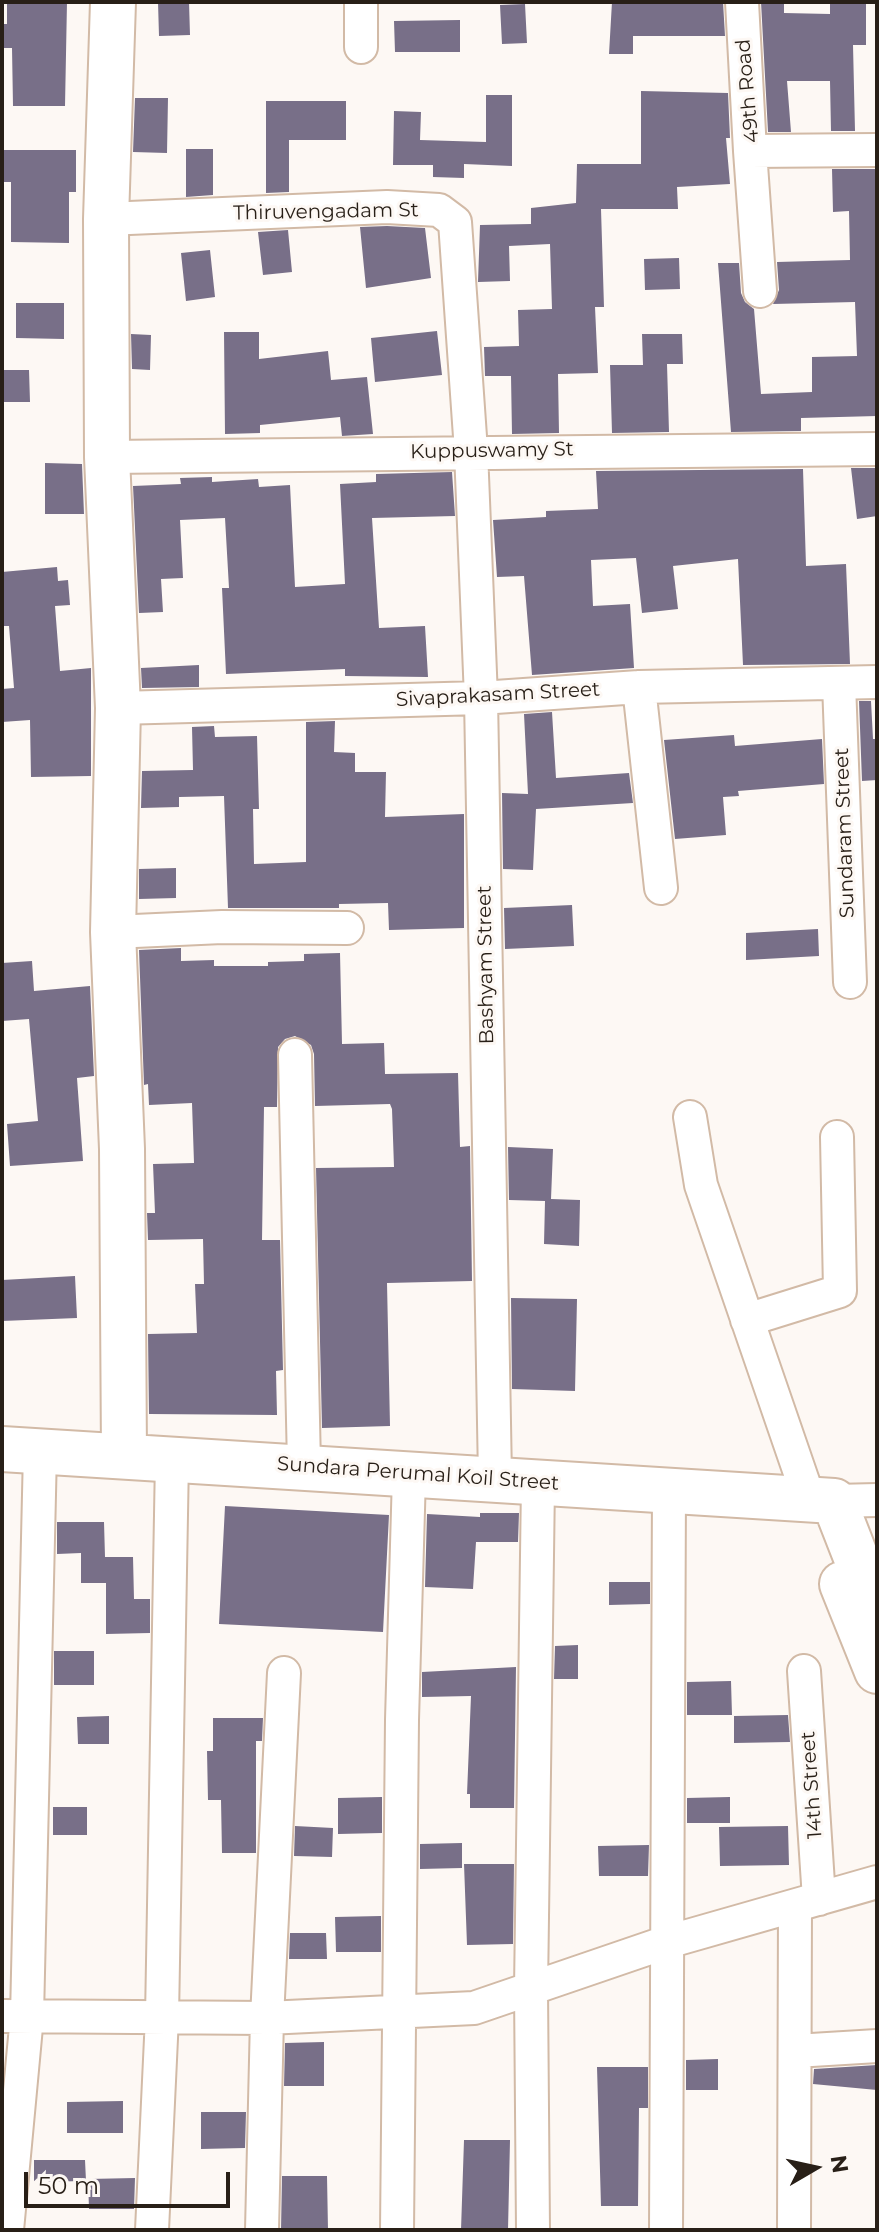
<!DOCTYPE html>
<style>
body{margin:0}
#map{position:relative;width:879px;height:2232px;overflow:hidden;background:#fdf8f4;font-family:Montserrat,sans-serif}
canvas{display:block}
.frame{position:absolute;inset:0;border:4px solid #281f17;pointer-events:none}
.north{position:absolute;left:775px;top:2128px;width:80px;height:80px;-webkit-text-stroke:6px #fdf8f4;paint-order:stroke;rotate:81deg;font-size:22px;font-weight:700;line-height:32px;text-align:center;color:#281f17}
.north::after{content:'';display:block;margin:auto;width:28px;height:36px;background:#281f17;clip-path:polygon(50% 0,100% 100%,50% 72%,0 100%)}
.scale{position:absolute;left:24px;top:2172px;width:206px;height:36px;box-sizing:border-box;border:4px solid #281f17;border-top:0;padding-left:10px;font-size:24px;line-height:28px;white-space:nowrap;color:#281f17;-webkit-text-stroke:6px #fdf8f4;paint-order:stroke}
</style>
<div id="map">
<canvas width="879" height="2232"></canvas>
<div class="frame"></div>
<div class="north">N</div>
<div class="scale">50 m</div>
</div>
<script>
const c = document.querySelector('canvas').getContext('2d');
c.lineJoin = 'round';
function paint(path, color) { c.fillStyle = color; c.fill(path, 'evenodd'); }
const toPath = rows => new Path2D(rows.map(r => 'M' + r).join(''));
function trace(path, color, width, dash) { c.strokeStyle = color; c.lineWidth = width; c.lineCap = dash ? 'butt' : 'round'; c.setLineDash(dash || []); c.stroke(path); }
function write(font, color, halo, rows, align = 'center') {
  c.font = font + ' Montserrat,sans-serif'; c.lineWidth = 6; c.setLineDash([]); c.textBaseline = 'middle'; c.strokeStyle = halo; c.fillStyle = color; for (const [text, x, y, turn = 0] of rows) {
    c.save(); c.translate(x, y); c.rotate((+turn || 0) * Math.PI / 180); c.textAlign = isNaN(turn) ? turn : align; if (halo) c.strokeText(text, 0, 0); c.fillText(text, 0, 0); c.restore();
  }
}
const building = toPath([
 [7,2,67,2,65,106,13,106,12,48,2,48,2,24,7,24],
 [158,2,189,2,190,35,159,36],
 [612,2,723,2,725,36,633,36,633,54,609,54],
 [761,2,784,2,784,13,830,14,830,2,866,2,866,45,853,45,855,131,831,131,830,81,787,81,791,132,768,132],
 [525,4,527,43,502,44,500,5],
 [460,20,460,52,395,52,394,21],
 [641,91,728,93,730,138,726,138,730,184,677,187,678,209,601,209,604,307,595,307,598,373,558,374,559,433,512,434,511,376,485,376,484,347,519,346,518,310,552,309,550,244,509,246,510,281,478,282,480,225,531,224,531,208,576,203,577,164,641,164],
 [486,95,512,95,512,166,464,164,464,178,433,177,433,165,393,165,394,111,421,112,420,140,486,142],
 [135,98,168,98,167,153,133,152],
 [266,101,346,101,346,140,289,140,289,192,266,193],
 [186,149,213,149,213,195,186,197],
 [2,150,76,150,76,192,69,192,69,243,11,242,11,182,2,182],
 [832,169,877,169,877,416,801,418,801,431,731,432,718,263,739,263,741,293,745,302,754,309,761,394,812,392,812,357,857,356,855,302,773,304,779,290,777,262,850,260,849,211,833,212],
 [387,226,425,228,431,278,366,288,360,227],
 [288,230,292,272,263,275,258,232],
 [210,250,215,297,186,301,181,253],
 [679,258,680,289,645,290,644,259],
 [16,303,64,303,64,339,16,338],
 [437,331,442,375,375,382,371,338],
 [224,332,259,332,259,359,328,351,331,380,367,377,373,434,342,436,340,417,260,425,260,433,225,434],
 [131,334,151,335,150,370,132,369],
 [642,334,682,334,683,364,667,364,669,432,612,433,610,365,643,365],
 [2,370,29,370,30,402,2,402],
 [45,463,82,464,84,514,45,514],
 [851,468,877,468,877,516,857,519],
 [803,469,806,566,846,564,850,664,743,665,738,559,673,566,678,609,642,613,636,558,591,560,593,606,630,604,634,668,532,675,524,576,497,577,493,520,546,517,546,511,598,509,596,471],
 [452,472,455,516,372,518,379,628,425,626,428,677,345,676,345,669,226,674,222,588,229,588,225,518,180,520,183,578,161,579,163,612,139,613,133,486,181,484,180,478,212,477,212,482,258,479,259,487,290,485,295,587,345,584,340,484,376,482,376,474],
 [57,567,58,581,68,580,70,605,55,606,60,671,91,668,91,776,31,777,30,720,2,722,2,689,14,688,9,626,2,626,2,572],
 [199,665,199,687,142,688,141,668],
 [859,701,871,701,873,739,877,739,877,780,862,781],
 [552,712,556,778,629,773,633,803,536,809,533,870,503,869,502,793,528,794,524,714],
 [335,721,334,752,355,753,355,772,386,772,385,817,464,814,464,928,389,930,388,903,339,904,339,908,228,908,224,796,179,797,179,807,141,808,142,771,193,770,192,727,214,726,215,737,257,736,259,809,253,809,254,864,306,862,306,722],
 [734,735,735,746,822,739,824,784,738,791,739,796,723,797,726,835,675,839,664,740],
 [176,868,176,898,139,899,139,869],
 [572,905,574,946,505,949,504,908],
 [818,929,819,956,746,960,746,933],
 [181,948,181,961,214,960,214,966,268,966,268,962,304,961,304,954,340,953,342,1044,384,1043,385,1074,458,1073,460,1147,470,1146,472,1281,387,1283,390,1426,322,1428,316,1168,394,1167,392,1109,390,1104,315,1106,314,1054,311,1045,295,1036,285,1039,278,1047,277,1107,264,1107,262,1240,280,1240,283,1370,276,1371,277,1415,149,1414,148,1334,197,1333,195,1284,204,1284,203,1239,148,1240,147,1213,155,1213,153,1164,194,1163,192,1103,149,1105,148,1084,144,1085,139,950],
 [32,961,34,991,90,986,94,1076,77,1078,83,1161,10,1166,7,1124,38,1121,29,1019,2,1021,2,963],
 [508,1147,553,1149,551,1199,580,1200,579,1246,544,1244,545,1201,509,1200],
 [75,1276,77,1318,2,1321,2,1280],
 [511,1298,577,1299,575,1391,512,1389],
 [225,1506,389,1515,383,1632,219,1624],
 [480,1513,519,1513,518,1542,476,1542,473,1589,425,1587,427,1514,480,1517],
 [57,1522,104,1522,105,1557,133,1557,134,1599,150,1599,150,1633,106,1634,106,1583,81,1583,81,1553,57,1554],
 [609,1582,650,1582,650,1604,609,1605],
 [578,1645,578,1679,554,1679,555,1646],
 [54,1651,94,1651,94,1685,54,1685],
 [516,1667,514,1808,470,1808,470,1794,467,1794,471,1696,422,1697,422,1672],
 [731,1681,732,1715,687,1715,687,1682],
 [788,1715,790,1742,734,1743,734,1716],
 [109,1716,109,1744,78,1744,77,1717],
 [213,1718,263,1718,262,1741,256,1741,256,1853,222,1853,221,1800,208,1800,207,1751,213,1751],
 [382,1797,382,1833,338,1834,338,1798],
 [730,1797,730,1823,687,1823,687,1798],
 [53,1807,87,1807,87,1835,53,1835],
 [295,1826,333,1828,332,1857,294,1856],
 [788,1826,789,1865,720,1866,719,1827],
 [462,1843,462,1868,420,1869,420,1844],
 [649,1845,648,1876,599,1876,598,1846],
 [464,1864,514,1864,513,1944,467,1945],
 [381,1916,381,1952,336,1952,335,1917],
 [290,1933,326,1933,327,1959,289,1959],
 [324,2042,324,2086,284,2086,285,2043],
 [718,2059,718,2090,686,2090,686,2060],
 [877,2065,877,2090,813,2084,814,2069],
 [597,2067,648,2067,648,2108,639,2108,638,2206,601,2206],
 [123,2101,123,2133,67,2133,67,2102],
 [201,2112,246,2112,245,2148,201,2149],
 [464,2140,510,2140,508,2230,461,2230],
 [34,2160,85,2160,86,2181,34,2182],
 [282,2176,327,2176,328,2230,281,2230],
 [135,2178,134,2209,89,2209,88,2179]
]);
const street = toPath([
 [742,2,750,151,877,150],
 [361,47,361,2],
 [750,151,760,291],
 [106,219,387,207,439,210,455,222,471,451,481,698,495,1478],
 [107,457,877,449],
 [839,683,850,982],
 [639,687,661,888],
 [118,708,481,698,639,687,877,682],
 [113,932,222,927,347,928],
 [295,1055,304,1465],
 [690,1117,701,1185,809,1499],
 [747,1320,840,1291,837,1137],
 [834,1501,877,1500],
 [804,1671,819,1899],
 [2,2016,267,2018,474,2008,667,1942,877,1882],
 [795,2051,877,2046],
 [7,2230,27,2016,40,1451],
 [152,2230,162,2017,172,1459],
 [262,2230,267,2018,284,1673],
 [397,2230,402,1720,409,1475],
 [533,2230,531,1989,538,1483],
 [666,2230,669,1488],
 [794,2230,795,1907]
]);
const secondary = toPath([
 [113,2,106,219,107,457,118,708,113,932,122,1149,124,1456],
 [2,1449,834,1501,877,1611],
 [842,1584,877,1671]
]);
const streetNames = [
 ["49th Road",748,91,-95],
 ["Thiruvengadam St",326,212,-1],
 ["Kuppuswamy St",492,451,-1],
 ["Sivaprakasam Street",498,695,-3],
 ["Sundaram Street",845,833,-92],
 ["Bashyam Street",486,965,-91],
 ["Sundara Perumal Koil Street",418,1474,4],
 ["14th Street",812,1785,-94]
];
paint(building, '#786f88');
trace(street, '#d2baa6', 36);
trace(secondary, '#d2baa6', 48);
trace(street, '#fff', 32);
trace(secondary, '#fff', 44);
write('20px', '#281f17', '#fdf8f4', streetNames);
</script>
